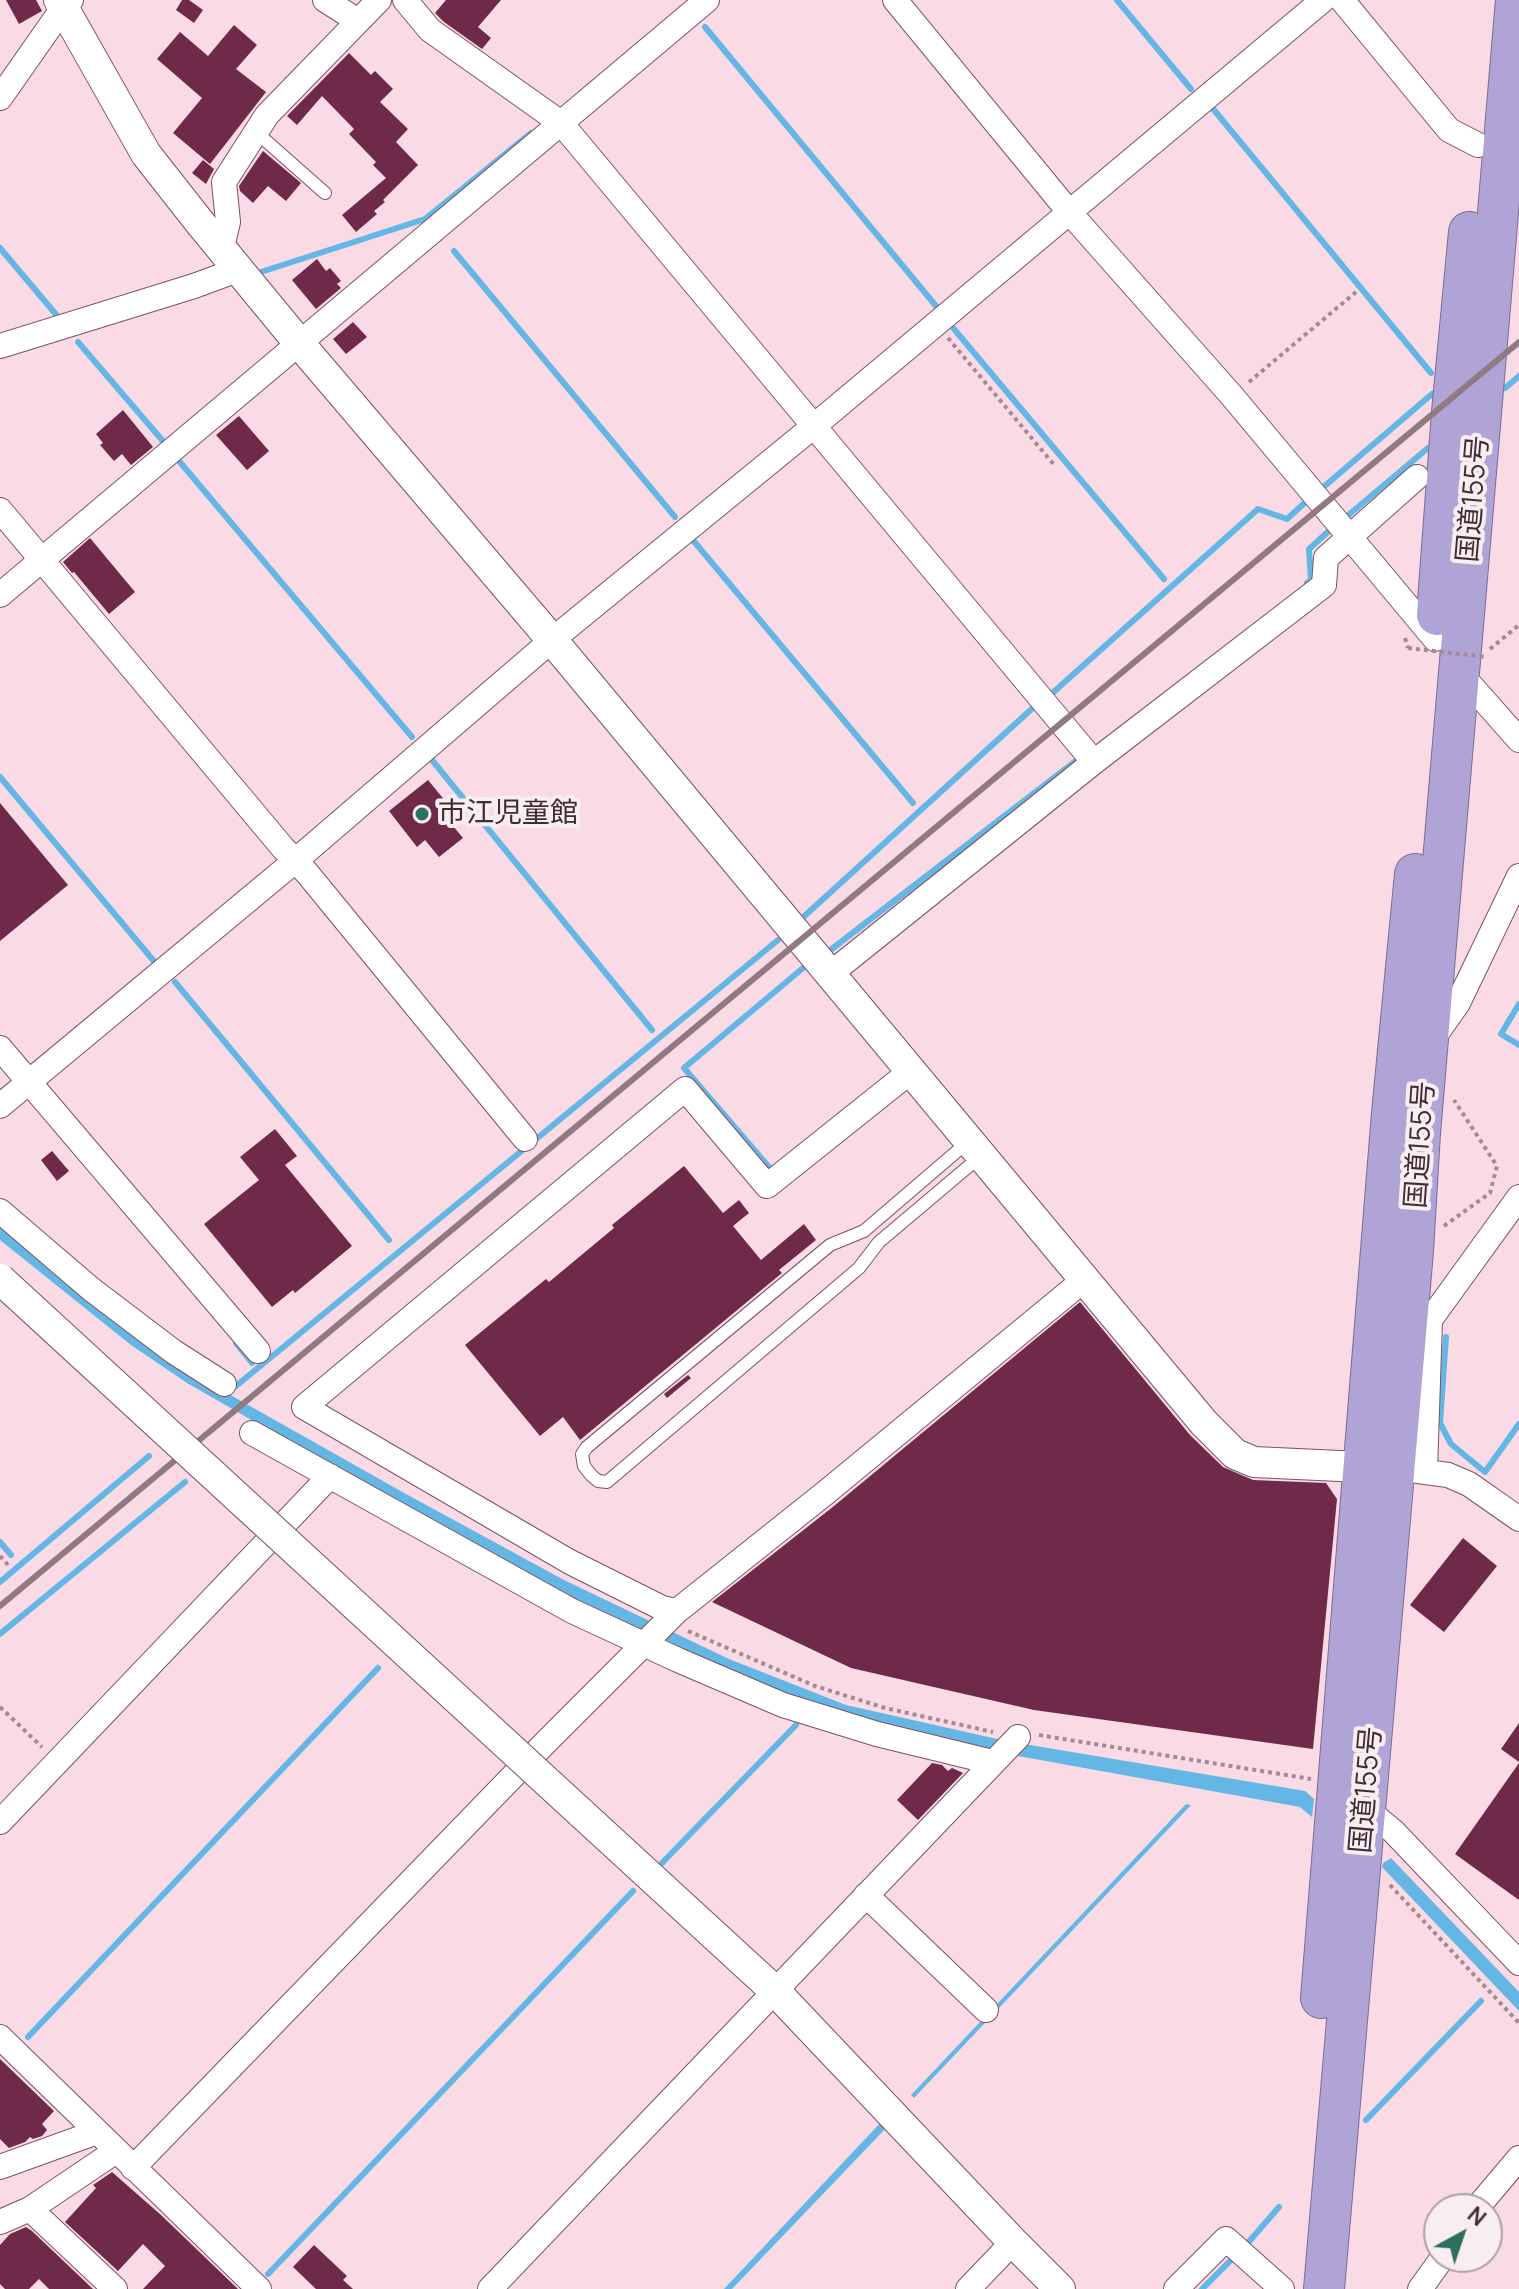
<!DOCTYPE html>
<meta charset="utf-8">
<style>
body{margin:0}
#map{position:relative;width:1519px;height:2289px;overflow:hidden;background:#f9dae5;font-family:Manrope,sans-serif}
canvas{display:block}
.north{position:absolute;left:1423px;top:2193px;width:80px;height:80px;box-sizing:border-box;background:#f8eef1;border:2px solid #aea1a5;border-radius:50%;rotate:40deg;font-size:22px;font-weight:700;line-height:32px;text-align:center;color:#402d34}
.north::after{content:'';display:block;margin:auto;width:28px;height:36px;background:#2e7060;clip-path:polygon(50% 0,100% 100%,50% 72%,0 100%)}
</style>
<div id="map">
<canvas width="1519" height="2289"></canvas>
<div class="north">N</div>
</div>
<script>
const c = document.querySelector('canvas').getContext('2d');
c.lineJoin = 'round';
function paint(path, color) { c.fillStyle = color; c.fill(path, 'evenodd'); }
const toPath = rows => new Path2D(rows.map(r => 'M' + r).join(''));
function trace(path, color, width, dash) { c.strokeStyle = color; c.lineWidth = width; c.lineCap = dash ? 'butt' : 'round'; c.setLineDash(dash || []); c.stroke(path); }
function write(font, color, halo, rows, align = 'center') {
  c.font = font + ' Manrope,"Noto Sans JP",sans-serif'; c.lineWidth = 8; c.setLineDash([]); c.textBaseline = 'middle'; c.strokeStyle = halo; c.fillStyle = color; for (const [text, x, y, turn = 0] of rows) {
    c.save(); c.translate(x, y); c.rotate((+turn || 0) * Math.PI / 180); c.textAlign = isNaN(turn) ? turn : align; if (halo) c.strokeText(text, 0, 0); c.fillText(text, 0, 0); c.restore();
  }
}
const water = toPath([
 [0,1220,195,1375,406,1494,564,1580,729,1659,846,1705,1006,1741,1305,1791,1314,1799,1312,1817,1300,1807,996,1752,855,1721,788,1698,556,1591,398,1504,187,1383,131,1345,0,1240],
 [1186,1804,1191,1805,914,2098,911,2095],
 [1391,1858,1519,1992,1519,2011,1382,1867,1383,1863],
 [883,2120,888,2126,732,2289,724,2289]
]);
const stream = toPath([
 [1117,0,1191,89],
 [705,27,936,306],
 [1214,110,1431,373],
 [0,248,59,318],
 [454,251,675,517],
 [261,272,425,219,531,133],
 [954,329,1164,579],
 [78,342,162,440],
 [1505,388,1519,376],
 [179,461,412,737],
 [1320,490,1432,394],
 [1345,518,1428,448],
 [692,539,913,803],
 [1307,583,1311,580,1309,549,1330,530],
 [1048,697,1258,509,1287,519,1309,499],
 [432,760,652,1030],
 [0,777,153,960],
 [799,921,1036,705],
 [824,955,1081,757],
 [175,982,389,1240],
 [1519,1004,1501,1034,1519,1045],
 [774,1173,684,1068,803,968],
 [1446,1337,1440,1423,1451,1444,1485,1472,1519,1424],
 [236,1343,252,1363],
 [236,1386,778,940],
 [0,1542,11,1555],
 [0,1582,149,1456],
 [0,1634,185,1482],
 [662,1863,796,1725],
 [28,2037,378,1668],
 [1366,2120,1481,2001],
 [1246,2245,1279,2207],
 [268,2274,633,1891],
 [1202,2289,1234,2257]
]);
const building = toPath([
 [6,0,36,0,42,11,19,24],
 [182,0,189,0,203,10,194,23,176,10],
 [446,0,501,0,478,27,491,38,482,49,444,22,435,13],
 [234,25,257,45,236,69,266,92,210,164,173,133,202,98,157,59,180,32,208,56],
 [349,53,371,75,375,71,393,89,380,102,408,129,396,142,418,165,383,200,385,202,374,211,377,214,356,232,342,215,386,178,373,165,376,162,349,134,354,129,322,96,297,125,287,116],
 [263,151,301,183,286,201,268,186,253,203,240,191,239,186],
 [203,160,214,169,206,184,192,173],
 [317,259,326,271,330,268,341,281,337,284,341,288,316,309,292,280],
 [353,322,367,337,346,354,333,339],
 [123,410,153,447,131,465,122,454,114,461,100,445,103,443,96,434],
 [239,416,269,451,247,470,216,435],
 [90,538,135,592,109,614,74,572,72,573,63,562],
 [428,780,451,808,443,814,463,838,439,857,425,840,417,847,389,811],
 [0,803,68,885,0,941],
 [275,1129,297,1156,285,1165,352,1246,295,1293,293,1290,272,1307,204,1224,259,1180,240,1157],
 [52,1151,69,1171,57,1181,41,1160],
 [684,1166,723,1213,739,1200,749,1213,733,1226,761,1260,804,1224,816,1240,779,1270,782,1273,580,1440,563,1417,540,1436,465,1345,546,1279,549,1282,614,1228,612,1225],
 [1080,1302,1190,1435,1223,1467,1253,1480,1326,1483,1337,1499,1313,1749,1034,1710,851,1668,712,1602,834,1506],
 [688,1375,691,1378,667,1398,664,1394],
 [1463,1538,1497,1566,1444,1632,1410,1605],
 [1519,1723,1519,1762,1501,1749],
 [932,1763,942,1765,948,1771,952,1768,963,1773,918,1820,897,1800],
 [1519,1763,1519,1900,1455,1854],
 [0,2059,54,2111,42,2124,47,2130,42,2136,33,2139,30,2137,25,2142,9,2148,0,2139],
 [112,2172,161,2215,238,2289,143,2289,165,2266,143,2244,118,2271,65,2222,96,2188,93,2185],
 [26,2227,32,2231,93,2289,49,2289,39,2279,29,2289,5,2289,0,2284,0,2245,10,2234],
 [314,2245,347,2276,343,2280,353,2289,316,2289,293,2267]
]);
const path = toPath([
 [948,338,1055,466],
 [1249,382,1356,292],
 [1405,638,1408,648],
 [1490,649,1519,625],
 [1444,1226,1490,1193,1497,1166,1454,1100],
 [0,1556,8,1565],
 [688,1631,815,1686,885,1708,993,1732],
 [0,1707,42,1747],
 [1039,1735,1311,1779],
 [1390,1885,1519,2023]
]);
const service = toPath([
 [256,132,325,193],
 [969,1141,864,1231,830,1245,587,1447,582,1454,584,1466,591,1475,598,1481,607,1482,859,1268,879,1242,982,1155]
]);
const minor = toPath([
 [325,0,358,21],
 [405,0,430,30,561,123,1094,762],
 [895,0,1070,213,1232,396,1435,639],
 [1342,0,1449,130,1478,145],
 [0,98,63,8,71,0],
 [222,247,228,222,224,182,267,115,379,0],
 [0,346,194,286,240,269],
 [0,510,283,848,307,873,525,1139],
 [0,595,707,0],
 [1459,672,1519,740],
 [830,974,1094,762,1324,585,1326,558,1417,477],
 [1432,1040,1458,1003,1519,876],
 [0,1048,258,1351],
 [0,1106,295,861,552,640,814,426,1323,0],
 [0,1211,91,1289,174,1352,224,1384],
 [252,1433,572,1611,678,1660,783,1705,877,1734,992,1762],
 [1411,1470,1448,1475,1469,1484,1519,1519],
 [1425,1471,1430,1320,1519,1197],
 [677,1611,662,1608,570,1562,304,1407,685,1089,767,1186,911,1071],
 [1365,1808,1393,1831,1519,1963],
 [0,1822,330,1476],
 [866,1895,986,2010],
 [0,2037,259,2289],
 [0,2167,97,2132],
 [133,2168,546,1742,677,1611,824,1494,1085,1279],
 [30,2209,115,2289],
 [1476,2209,1519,2158],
 [0,2222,30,2209,116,2151],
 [490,2289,1018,1737],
 [968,2289,1013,2242],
 [1176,2289,1226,2239,1282,2289],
 [1420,2289,1443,2257]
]);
const tertiary = toPath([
 [59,0,146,154,201,224,299,343,552,640,1204,1423,1235,1454,1254,1462,1383,1468],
 [580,1812,775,1991,1013,2242,1060,2289]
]);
const trunk = toPath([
 [1437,615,1452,412,1469,232],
 [1321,1998,1392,1113,1415,874],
 [1324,2289,1413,1251,1420,1133,1516,0]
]);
const rail = toPath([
 [0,1606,1519,342]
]);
const pathBridge = toPath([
 [1408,648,1486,657]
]);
const tertiaryBridge = toPath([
 [0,1279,580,1812]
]);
const markers = [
 [422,814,8,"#2e7060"]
];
const streetNames = [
 ["国道155号",1474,499,-85],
 ["国道155号",1421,1145,-86],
 ["国道155号",1367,1790,-85]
];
const poiNames = [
 ["市江児童館",438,814]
];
paint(water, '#64b7e4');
trace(stream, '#64b7e4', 6);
paint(building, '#6f2a49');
trace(service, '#7d5263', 14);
trace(minor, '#7d5263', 26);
trace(tertiary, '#7d5263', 32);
trace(trunk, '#7c6c96', 42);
trace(path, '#a38a93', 4, [4, 4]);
trace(service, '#fff', 12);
trace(minor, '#fff', 24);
trace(tertiary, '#fff', 30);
trace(trunk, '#b0a4d6', 40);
trace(rail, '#917982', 6);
trace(tertiaryBridge, '#7d5263', 32, []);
trace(pathBridge, '#a38a93', 4, [4, 4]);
trace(tertiaryBridge, '#fff', 30);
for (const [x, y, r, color] of markers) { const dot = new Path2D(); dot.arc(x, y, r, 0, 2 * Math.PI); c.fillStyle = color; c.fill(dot); trace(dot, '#f8eef1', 3); }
write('28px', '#402d34', '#f8eef1', streetNames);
write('28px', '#402d34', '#f8eef1', poiNames, 'left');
</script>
